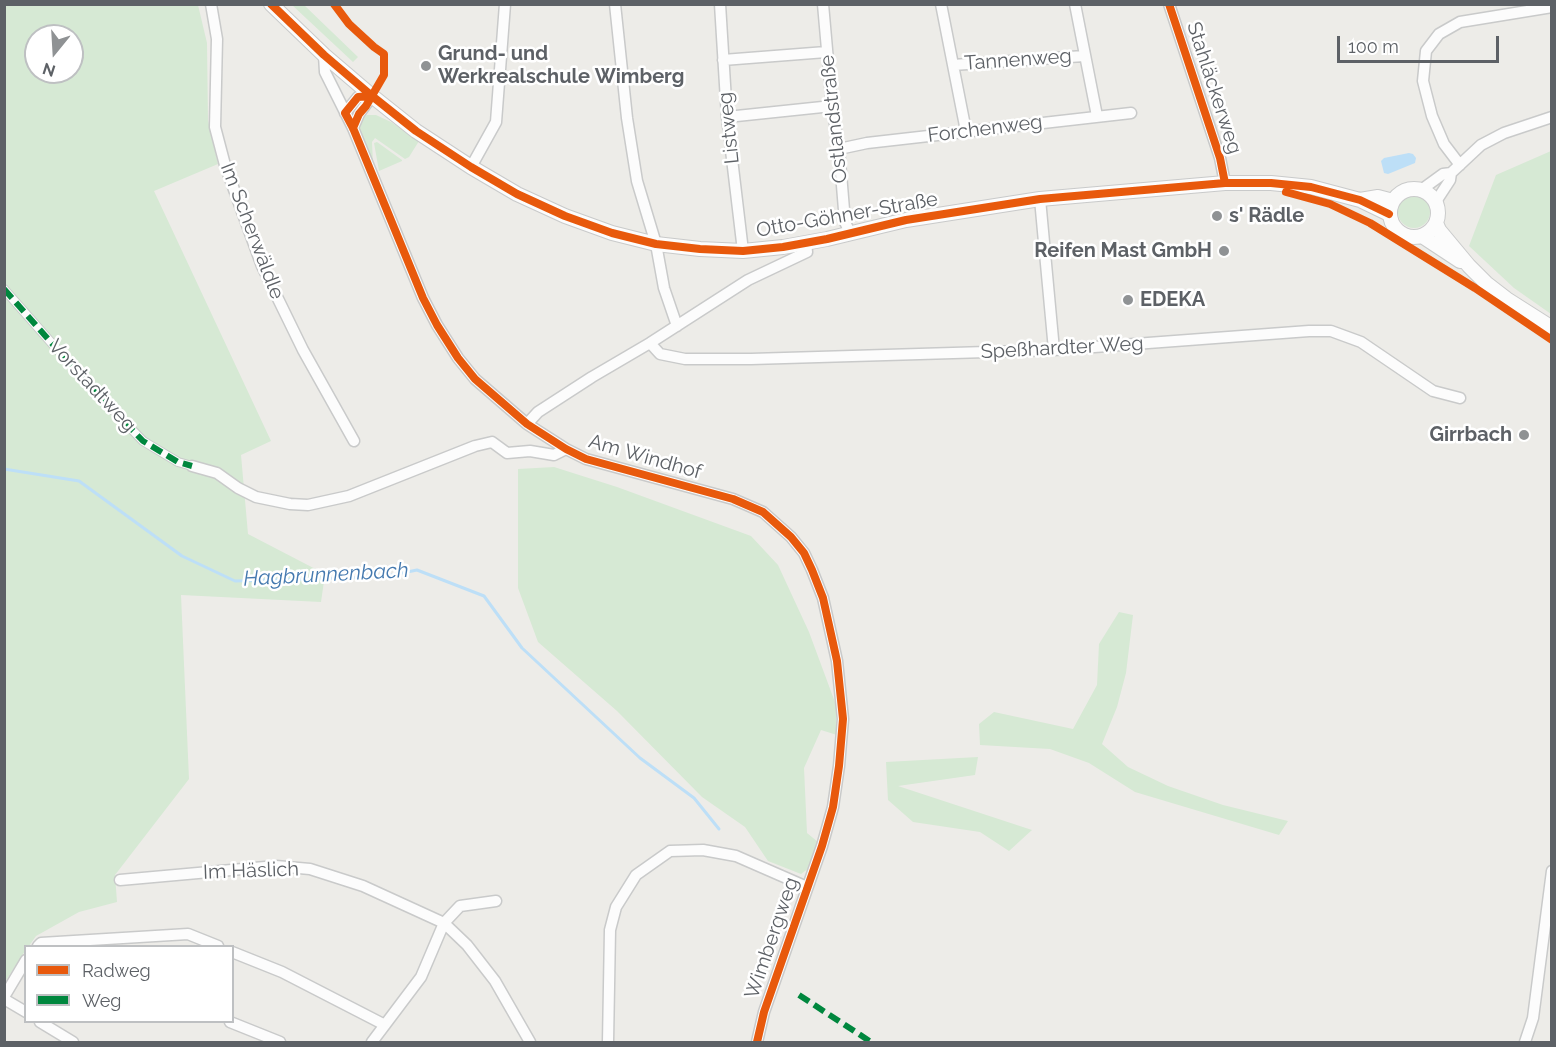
<!DOCTYPE html>
<meta charset="utf-8">
<style>
body{margin:0}
#map{position:relative;width:1556px;height:1047px;overflow:hidden;background:#edece8;font-family:Raleway,sans-serif}
canvas{display:block}
.frame{position:absolute;inset:0;border:6px solid #5d6166;pointer-events:none}
.legend{position:absolute;left:24px;top:945px;width:210px;height:78px;box-sizing:border-box;background:#fff;border:2px solid #bec0c2;margin:0;padding:8px 10px;list-style:none;font-size:18px;color:#5d6166}
.legend li{display:flex;align-items:center;gap:12px;height:30px}
.legend b{width:30px;border:2px solid #bec0c2}
.north{position:absolute;left:24px;top:24px;width:60px;height:60px;box-sizing:border-box;background:#fff;border:2px solid #bec0c2;border-radius:50%;rotate:198deg;font-size:16px;font-weight:700;line-height:24px;text-align:center;color:#5d6166}
.north::after{content:'';display:block;margin:auto;width:21px;height:27px;background:#8f9294;clip-path:polygon(50% 0,100% 100%,50% 72%,0 100%)}
.scale{position:absolute;left:1337px;top:36px;width:162px;height:27px;box-sizing:border-box;border:3px solid #5d6166;border-top:0;padding-left:8px;font-size:18px;line-height:21px;white-space:nowrap;color:#5d6166;-webkit-text-stroke:4px #fff;paint-order:stroke}
</style>
<div id="map">
<canvas width="1556" height="1047"></canvas>
<div class="frame"></div>
<ul class="legend">
<li><b style="height:8px;background:#e8590c"></b>Radweg</li>
<li><b style="height:8px;background:#00873e"></b>Weg</li>
</ul>
<div class="north">N</div>
<div class="scale">100 m</div>
</div>
<script>
const c = document.querySelector('canvas').getContext('2d');
c.lineJoin = 'round';
function paint(path, color) { c.fillStyle = color; c.fill(path, 'evenodd'); }
const toPath = rows => new Path2D(rows.map(r => 'M' + r).join(''));
function trace(path, color, width, dash) { c.strokeStyle = color; c.lineWidth = width; c.lineCap = dash ? 'butt' : 'round'; c.setLineDash(dash || []); c.stroke(path); }
function write(font, color, halo, rows, align = 'center') {
  c.font = font + ' Raleway,sans-serif'; c.lineWidth = 5; c.setLineDash([]); c.textBaseline = 'middle'; c.strokeStyle = halo; c.fillStyle = color; for (const [text, x, y, turn = 0] of rows) {
    c.save(); c.translate(x, y); c.rotate((+turn || 0) * Math.PI / 180); c.textAlign = isNaN(turn) ? turn : align; if (halo) c.strokeText(text, 0, 0); c.fillText(text, 0, 0); c.restore();
  }
}
const green = toPath([
 [5,5,198,5,207,43,208,120,218,164,154,191,271,441,241,455,248,534,325,574,321,602,181,595,189,779,115,875,117,902,79,912,36,936,29,946,26,946,25,951,5,982],
 [36,36,72,36,72,72,36,72],
 [292,5,304,5,358,57,353,62],
 [367,115,376,115,391,122,419,141,409,157,405,159,375,138,372,142,373,164,359,130,363,118],
 [377,142,402,160,402,161,379,171,374,143],
 [1551,151,1551,314,1514,288,1469,246,1496,175],
 '1398 212a16 16 0 1 1 32 0a16 16 0 1 1-32 0Z',
 [554,467,617,487,751,536,778,565,809,632,836,705,837,735,821,730,804,768,807,833,818,842,809,868,801,874,768,861,745,827,702,797,617,711,538,642,518,588,518,469],
 [1119,612,1133,615,1126,673,1117,707,1102,744,1128,767,1168,786,1223,805,1288,821,1279,835,1135,792,1089,763,1050,749,980,745,979,724,994,712,1073,729,1097,685,1099,644],
 [978,757,975,775,898,786,1032,830,1009,851,980,832,913,822,888,800,886,762]
]);
const water = toPath([
 [1409,153,1413,154,1416,158,1415,163,1388,174,1384,173,1381,161,1384,158]
]);
const stream = toPath([
 [4,469,79,481,182,556,235,581,383,577,417,570,484,596,522,648,640,758,694,798,719,829]
]);
const pedestrian = toPath([
 [4,289,85,381,143,441,178,462,192,466]
]);
const minor = toPath([
 [211,4,217,39,215,127,225,165,262,266,303,350,354,441],
 [615,4,627,118,637,181,656,244,664,288,677,326],
 [720,4,727,117,743,251],
 [823,4,832,106,839,149,845,222,850,233],
 [941,4,966,131],
 [1075,4,1097,116],
 [1169,4,1220,158,1225,183],
 [324,55,325,72,353,128,423,298,437,325,458,358,475,379,527,424,566,449,586,459,733,499,763,512,791,537,804,553,812,570,823,598,837,661,843,719,839,766,833,807,822,846,764,1012,757,1042],
 [723,60,826,52],
 [953,65,1084,56],
 [345,113,358,97,372,96],
 [727,117,832,106],
 [353,128,359,114,372,96],
 [839,149,867,143,1131,113],
 [1460,165,1444,144,1432,116,1423,81,1426,51,1439,34,1460,22,1552,7],
 [471,167,496,122,505,4],
 [1421,190,1443,174,1451,173],
 [1040,199,1054,350],
 [1435,203,1450,180,1451,173,1481,145,1504,133,1552,117],
 [650,343,660,354,685,359,751,359,1054,350,1309,331,1331,331,1361,342,1433,391,1460,398],
 [527,424,538,412,592,377,650,343,748,280,807,252,806,243],
 [192,466,217,473,238,488,256,497,290,504,308,505,349,496,475,446,492,442,507,453,530,451,554,455,566,449],
 [120,880,276,866,310,869,363,886,444,923,467,945,495,981,530,1042],
 [38,946,41,943,188,934,218,946],
 [232,952,282,972,385,1025],
 [4,997,26,960],
 [4,999,26,1012],
 [40,1022,73,1042],
 [230,1022,280,1042],
 [372,1042,421,977,444,923,460,906,496,901],
 [608,1042,610,930,616,907,636,875,670,851,703,850,736,856,807,887],
 [1525,1042,1533,1018,1552,871]
]);
const tertiary = toPath([
 [271,4,324,55,372,96,416,131,471,167,517,194,565,216,612,233,656,244,700,249,743,251,783,247,827,239,906,220,1040,199,1225,183,1271,183,1311,187,1360,200,1389,214],
 '1390 213a24 24 0 1 1 48 0a24 24 0 1 1-48 0Z',
 [1360,200,1378,197,1393,201],
 [1436,223,1439,230,1469,266,1486,283,1508,300,1552,328],
 [1422,236,1460,261]
]);
const quiet = toPath([
 [4,289,85,381,143,441,178,462,192,466],
 [799,995,871,1042]
]);
const cycleway = toPath([
 [271,4,324,55,372,96,416,131,471,167,517,194,565,216,612,233,656,244,700,249,743,251,783,247,827,239,906,220,1040,199,1225,183,1271,183,1311,187,1360,200,1389,214],
 [334,4,349,24,374,47,384,54,384,75,366,106,359,114,353,128],
 [1169,4,1220,158,1225,183],
 [372,96,358,97,345,113,353,128,423,298,437,325,458,358,475,379,527,424,566,449,586,459,733,499,763,512,791,537,804,553,812,570,823,598,837,661,843,719,839,766,833,807,822,846,764,1012,757,1042],
 [1286,192,1330,204,1370,223,1475,288,1552,340]
]);
const markers = [
 [426,66,6,"#8f9294"],
 [1217,216,6,"#8f9294"],
 [1224,251,6,"#8f9294"],
 [1128,300,6,"#8f9294"],
 [1524,435,6,"#8f9294"]
];
const poiNames = [
 ["Grund- und",438,54],
 ["Werkrealschule Wimberg",438,77],
 ["s' Rädle",1229,216],
 ["Reifen Mast GmbH",1212,251,"right"],
 ["EDEKA",1140,300],
 ["Girrbach",1512,435,"right"]
];
const streetNames = [
 ["Tannenweg",1018,60,-4],
 ["Stahläckerweg",1214,88,72],
 ["Ostlandstraße",834,119,-96],
 ["Listweg",729,128,-96],
 ["Forchenweg",985,129,-7],
 ["Otto-Göhner-Straße",847,215,-10],
 ["Im Scherwäldle",252,231,69],
 ["Speßhardter Weg",1062,348,-3],
 ["Vorstadtweg",92,386,47],
 ["Am Windhof",645,457,16],
 ["Im Häslich",251,871,-2],
 ["Wimbergweg",772,938,-71]
];
const waterNames = [
 ["Hagbrunnenbach",326,575,-3]
];
paint(green, '#d6e9d4');
paint(water, '#bddff7');
trace(stream, '#bddff7', 3);
trace(pedestrian, '#c9caca', 10);
trace(minor, '#c9caca', 13);
trace(tertiary, '#c9caca', 16);
trace(pedestrian, '#fcfcfc', 8);
trace(minor, '#fcfcfc', 10);
trace(tertiary, '#fcfcfc', 14);
trace(quiet, '#00873e', 6, [12, 6]);
trace(cycleway, '#e8590c', 8);
for (const [x, y, r, color] of markers) { const dot = new Path2D(); dot.arc(x, y, r, 0, 2 * Math.PI); c.fillStyle = color; c.fill(dot); trace(dot, '#fff', 2); }
write('bold 20px', '#5d6166', '#fff', poiNames, 'left');
write('20px', '#5d6166', '#fff', streetNames);
write('italic 21px', '#4479af', '#fff', waterNames);
</script>
